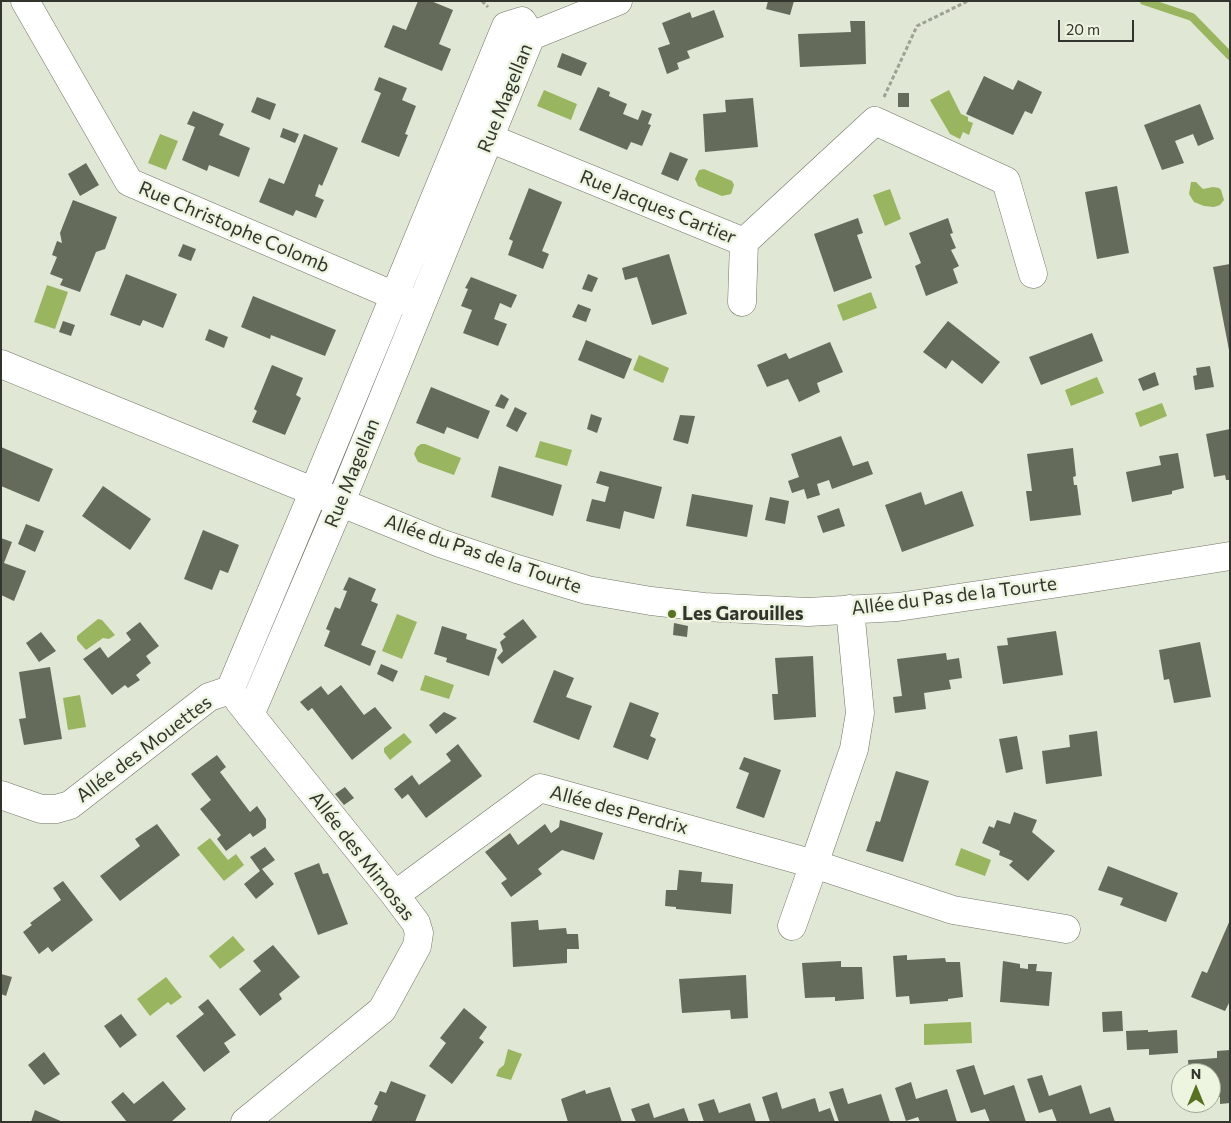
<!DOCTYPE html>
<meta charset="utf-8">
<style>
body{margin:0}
#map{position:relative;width:1231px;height:1123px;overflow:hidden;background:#e0e7d4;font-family:Commissioner,sans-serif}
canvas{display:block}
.frame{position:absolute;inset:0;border:2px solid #32352d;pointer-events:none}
.north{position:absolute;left:1171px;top:1063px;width:50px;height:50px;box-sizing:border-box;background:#edf5e1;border:1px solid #a2a899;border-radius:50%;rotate:0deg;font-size:14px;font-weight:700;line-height:20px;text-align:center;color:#32352d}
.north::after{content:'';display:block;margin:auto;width:18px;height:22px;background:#597122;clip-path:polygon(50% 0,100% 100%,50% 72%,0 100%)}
.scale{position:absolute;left:1058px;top:20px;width:76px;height:22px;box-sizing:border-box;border:2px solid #32352d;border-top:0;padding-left:6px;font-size:15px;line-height:18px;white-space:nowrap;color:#32352d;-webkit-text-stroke:4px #edf5e1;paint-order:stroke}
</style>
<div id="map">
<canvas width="1231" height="1123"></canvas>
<div class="frame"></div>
<div class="north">N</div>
<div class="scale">20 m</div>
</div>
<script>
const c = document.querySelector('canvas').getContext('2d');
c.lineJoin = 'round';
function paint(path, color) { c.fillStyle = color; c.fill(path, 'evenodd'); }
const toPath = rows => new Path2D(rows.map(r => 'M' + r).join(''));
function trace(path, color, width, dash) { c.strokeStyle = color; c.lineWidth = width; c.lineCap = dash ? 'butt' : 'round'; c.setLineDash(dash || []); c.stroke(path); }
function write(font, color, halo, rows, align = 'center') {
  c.font = font + ' Commissioner,sans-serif'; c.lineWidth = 5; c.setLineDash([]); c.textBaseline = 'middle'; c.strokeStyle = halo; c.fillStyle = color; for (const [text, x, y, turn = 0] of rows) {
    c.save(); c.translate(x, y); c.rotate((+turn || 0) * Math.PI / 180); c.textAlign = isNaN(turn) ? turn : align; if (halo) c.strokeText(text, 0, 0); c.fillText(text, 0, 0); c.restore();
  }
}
const water = toPath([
 [544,90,577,104,571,120,537,106],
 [949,90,961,114,968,117,968,121,973,123,969,135,963,132,960,139,950,134,930,100],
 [160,134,178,141,166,170,148,163],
 [704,169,732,181,734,185,731,194,722,196,698,186,695,179,699,170],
 [1191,182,1196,182,1203,189,1213,187,1219,188,1221,190,1224,200,1220,205,1214,207,1204,206,1194,202,1189,194],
 [890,189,901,219,885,226,873,195],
 [47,285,68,292,55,329,34,322],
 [871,292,877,308,843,321,837,305],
 [639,355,669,368,663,383,633,370],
 [1097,377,1104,393,1071,406,1065,390],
 [1162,403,1167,416,1140,427,1135,413],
 [540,441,572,450,567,466,535,457],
 [421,444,425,444,461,458,454,475,418,462,414,454,417,447],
 [397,614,417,622,402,659,382,651],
 [98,619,102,620,115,635,109,639,103,638,86,650,77,640,77,636],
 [425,675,454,685,449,699,420,690],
 [80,695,86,727,68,730,63,698],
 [404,733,412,742,390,760,384,752,384,748],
 [210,838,228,860,236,854,244,865,224,881,197,848],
 [961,848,991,860,985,876,955,865],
 [233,936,245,950,220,969,209,956],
 [166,977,182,997,171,1005,168,1002,150,1016,137,999],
 [971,1022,972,1043,924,1045,924,1024],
 [508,1049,522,1054,511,1080,496,1076,499,1069,504,1065]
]);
const stream = toPath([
 [1144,1,1192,17,1230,56]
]);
const building = toPath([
 [418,1,431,1,453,10,439,44,451,49,442,71,384,47,393,25,406,30],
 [768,1,794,1,790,15,766,9],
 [714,10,724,37,687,51,690,58,677,63,679,69,667,74,658,48,670,44,662,23,690,12,692,18],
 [850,21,865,21,866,64,800,67,798,34,851,32],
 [562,53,587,63,581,76,557,67],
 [984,76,1013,90,1018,80,1042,92,1032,114,1025,111,1013,135,966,114],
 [379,77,407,88,402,100,416,106,405,134,408,135,399,157,361,142,381,93,374,90],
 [598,87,610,92,609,96,627,104,623,114,638,120,642,110,652,114,648,124,651,125,642,146,631,142,627,150,579,130],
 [898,93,909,93,909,107,898,107],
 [257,97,276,104,270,120,251,112],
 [753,98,758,147,705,152,703,114,726,112,725,100],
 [1200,104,1214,139,1198,146,1193,134,1175,141,1184,163,1162,170,1144,125],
 [193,111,224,124,219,135,250,148,239,177,209,165,207,171,182,160,195,127,187,124],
 [283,128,299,134,295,143,280,137],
 [304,134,338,148,322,186,319,184,315,196,324,200,316,218,296,210,293,216,259,202,269,178,284,184],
 [670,152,688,159,678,181,661,174],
 [86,163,99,185,80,196,68,174],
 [1117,186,1129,253,1097,259,1085,192],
 [529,188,562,202,542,251,549,254,543,269,508,255,513,241,509,239],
 [73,200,117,217,105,249,96,252,80,292,60,285,63,279,50,274,57,257,52,255,57,241,62,243,60,233],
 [858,218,863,233,857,235,872,278,834,292,814,234],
 [948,218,953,233,950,234,956,248,951,250,959,266,953,269,958,283,926,296,915,266,921,263,909,233],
 [183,244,196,249,191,261,178,256],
 [669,254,687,314,652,325,637,277,625,280,622,268],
 [1230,264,1230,350,1229,350,1213,267],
 [126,274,177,294,163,328,143,320,140,326,110,315],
 [588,274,598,278,592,292,582,289],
 [471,277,517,295,511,308,500,303,494,319,507,324,498,346,463,333,472,310,461,306,468,289,465,288],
 [253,296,336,330,325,356,271,335,270,339,241,327],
 [578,304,591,309,586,322,572,317],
 [63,321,75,325,71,336,59,332],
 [948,321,1000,362,982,384,952,360,946,369,923,352],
 [209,329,228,337,224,348,205,340],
 [1092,333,1103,361,1041,385,1029,357],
 [586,340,632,359,624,379,578,360],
 [830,342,843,372,817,383,820,392,799,402,788,379,767,387,757,365,786,353,789,359],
 [272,365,303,378,296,395,301,398,285,435,252,422,257,411,254,409],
 [1210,366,1214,387,1195,390,1193,376,1197,375,1196,368],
 [1155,372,1159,385,1143,391,1138,379],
 [431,387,490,411,478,439,447,427,444,434,416,423],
 [501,394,509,399,504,409,495,406],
 [515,407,527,413,517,432,506,426],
 [591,414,602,418,597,433,587,429],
 [680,415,695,416,688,444,673,440],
 [1230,429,1230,480,1226,480,1225,475,1214,477,1206,434],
 [841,436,853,466,868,461,873,474,832,489,829,480,817,484,820,495,807,499,804,489,792,493,788,481,799,477,791,454],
 [1,447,53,469,39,502,1,486],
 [1073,448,1076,476,1073,477,1074,485,1077,485,1081,515,1030,521,1026,491,1032,491,1027,454],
 [1178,453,1184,488,1172,491,1172,494,1132,502,1126,472,1161,465,1159,456],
 [499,466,562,485,553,516,491,497],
 [600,471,662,487,654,519,624,511,620,529,586,521,592,499,605,502,609,487,596,483],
 [103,486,151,519,130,550,82,516],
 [962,491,974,526,902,552,885,505,921,492,925,505],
 [692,494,753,505,747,537,686,526],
 [770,497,789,501,785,524,765,520],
 [839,508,845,526,823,533,817,516],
 [26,524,44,531,35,552,18,544],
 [203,530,239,545,228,573,220,570,212,590,184,579],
 [1,538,12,542,4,563,26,571,14,601,1,595],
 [349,577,376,589,371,601,378,604,361,645,376,651,370,666,324,646,330,631,326,629,335,607,340,609,347,591,343,590],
 [523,619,537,637,502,664,497,658,503,651,500,642,506,637,503,634],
 [140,622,159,646,146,656,151,663,136,675,140,680,128,688,125,685,112,695,83,659,100,647,108,658,131,640,126,633],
 [674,623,688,626,687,637,673,635],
 [442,626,467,634,466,639,497,649,489,676,446,662,447,658,434,654],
 [1056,631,1063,675,1003,684,997,646,1008,645,1007,638],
 [41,632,56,651,39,662,26,643],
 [1200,642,1211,697,1174,703,1169,679,1164,680,1159,650],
 [946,653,947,660,959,658,962,678,949,680,951,689,924,693,926,709,895,713,893,697,902,696,897,659],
 [813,656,816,717,774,720,772,694,778,694,775,658],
 [381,664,398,671,393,682,377,674],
 [50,667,62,739,24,745,19,719,26,718,19,672],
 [554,670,574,678,566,697,592,706,579,740,533,722],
 [341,685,364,715,375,707,392,728,352,760,312,708,308,711,300,702,321,686,328,695],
 [630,702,659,713,650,736,656,739,648,760,613,747],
 [444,712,457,718,436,734,429,725],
 [1097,731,1102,776,1046,784,1042,751,1070,747,1069,735],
 [1017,736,1023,769,1006,773,999,739],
 [458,744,482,776,426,818,408,794,402,799,394,789,412,775,419,785,451,761,446,754],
 [217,755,226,767,220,772,250,812,257,806,266,819,266,828,253,837,250,833,226,851,217,839,221,835,200,809,211,800,191,774],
 [744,757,781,770,764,818,736,808,749,773,739,769],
 [896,771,929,781,903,862,866,851,876,821,880,822],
 [345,787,354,798,344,805,335,794],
 [1014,812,1037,820,1032,832,1055,851,1028,881,1009,865,1013,861,999,855,1000,851,982,843,989,826,994,828,997,820,1010,824],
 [560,820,603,833,594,860,562,850,538,869,542,874,511,897,501,883,507,879,485,852,510,833,518,845,545,824,551,833,559,827],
 [157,824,180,855,120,901,100,876,140,846,135,839],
 [265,847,275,860,262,869,274,884,256,899,244,884,260,871,250,857],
 [319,863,323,874,328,873,348,924,318,935,294,873],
 [1108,866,1178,893,1166,922,1120,905,1123,898,1098,890],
 [679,870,702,872,701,882,733,884,731,914,676,909,676,907,665,906,666,890,677,890],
 [63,881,93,920,52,952,48,947,39,954,23,932,32,925,30,923,61,900,53,888],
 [538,920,539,930,566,928,567,934,578,934,579,949,567,949,567,963,513,967,511,922],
 [1230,920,1230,1001,1225,1011,1191,997,1202,971,1207,973],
 [273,945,300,977,279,994,282,999,260,1016,239,989,261,971,253,961],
 [907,955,907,960,945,958,946,962,960,962,963,997,948,999,948,1001,910,1004,909,996,896,997,893,956],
 [841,961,841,967,862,967,864,999,835,1001,835,997,805,998,802,963],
 [1003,961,1020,964,1020,968,1028,969,1028,964,1037,964,1036,971,1052,972,1049,1006,1000,1002],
 [1,974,12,977,6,996,1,994],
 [746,975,748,1018,731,1019,730,1010,682,1013,679,979],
 [208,999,236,1035,224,1043,230,1052,204,1072,176,1036,204,1014,198,1007],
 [464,1008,487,1027,479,1038,484,1042,452,1084,429,1066,446,1043,440,1038],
 [1122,1011,1123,1031,1103,1032,1102,1012],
 [121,1014,137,1035,120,1048,104,1026],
 [1148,1030,1148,1032,1177,1030,1178,1053,1149,1055,1149,1049,1127,1050,1126,1031],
 [1230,1050,1230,1103,1220,1104,1220,1097,1211,1097,1211,1073,1189,1073,1188,1060,1217,1058,1217,1051],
 [44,1052,60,1074,44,1085,28,1065],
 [974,1065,984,1095,1014,1085,1026,1122,990,1122,985,1109,971,1113,956,1070],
 [1042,1075,1049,1096,1081,1085,1090,1114,1110,1107,1115,1122,1057,1122,1052,1109,1039,1113,1027,1079],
 [163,1081,186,1109,171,1122,127,1122,111,1102,123,1092,134,1104],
 [391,1081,426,1095,415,1122,371,1122,378,1106,374,1104,380,1091,386,1093],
 [911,1082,916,1099,947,1089,957,1122,920,1122,918,1117,906,1121,895,1088],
 [610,1087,622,1122,568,1122,561,1099,585,1090,586,1094],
 [843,1088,848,1104,881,1094,890,1122,839,1122,829,1092],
 [777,1092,782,1109,815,1098,819,1112,830,1108,835,1122,770,1122,762,1097],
 [714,1099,719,1113,750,1103,756,1122,704,1122,698,1104],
 [649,1103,654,1118,684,1108,689,1122,636,1122,631,1109],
 [35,1110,63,1122,31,1122]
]);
const path = toPath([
 [482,1,488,7],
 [884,97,917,26,968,1]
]);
const minor = toPath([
 [25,1,129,182,409,302],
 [531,36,618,1],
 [472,131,744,242,875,121,1006,181,1033,274],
 [742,302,744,242],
 [1,364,440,543,517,569,587,590,651,601,704,607,808,612,898,607,1086,579,1230,556],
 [850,609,860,713,854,749,814,864,953,910,1066,929],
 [230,690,313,493,506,26,522,21,531,36],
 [239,701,395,895,416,923,419,933,417,946,382,1010,245,1122],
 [250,715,340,504,531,36],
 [1,795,41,809,56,809,70,805,209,697,230,690],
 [395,895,540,788,814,864,792,926]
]);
const markers = [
 [672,614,5,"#597122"]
];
const streetNames = [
 ["Rue Magellan",505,98,-68],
 ["Rue Jacques Cartier",658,207,22],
 ["Rue Christophe Colomb",234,227,23],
 ["Rue Magellan",352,473,-68],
 ["Allée du Pas de la Tourte",483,554,19],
 ["Allée du Pas de la Tourte",954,596,-7],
 ["Allée des Mouettes",144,749,-37],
 ["Allée des Perdrix",619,810,15],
 ["Allée des Mimosas",362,856,52]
];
const poiNames = [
 ["Les Garouilles",682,614]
];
paint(water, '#99b560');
trace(stream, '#99b560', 8);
paint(building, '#656b5a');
trace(minor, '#707665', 29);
trace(path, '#9ca192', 3, [4, 2.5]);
trace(minor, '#fff', 28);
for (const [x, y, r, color] of markers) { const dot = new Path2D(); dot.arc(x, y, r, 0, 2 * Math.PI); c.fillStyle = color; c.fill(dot); trace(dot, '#edf5e1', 2); }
write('19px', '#32352d', '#edf5e1', streetNames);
write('bold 19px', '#32352d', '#edf5e1', poiNames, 'left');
</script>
